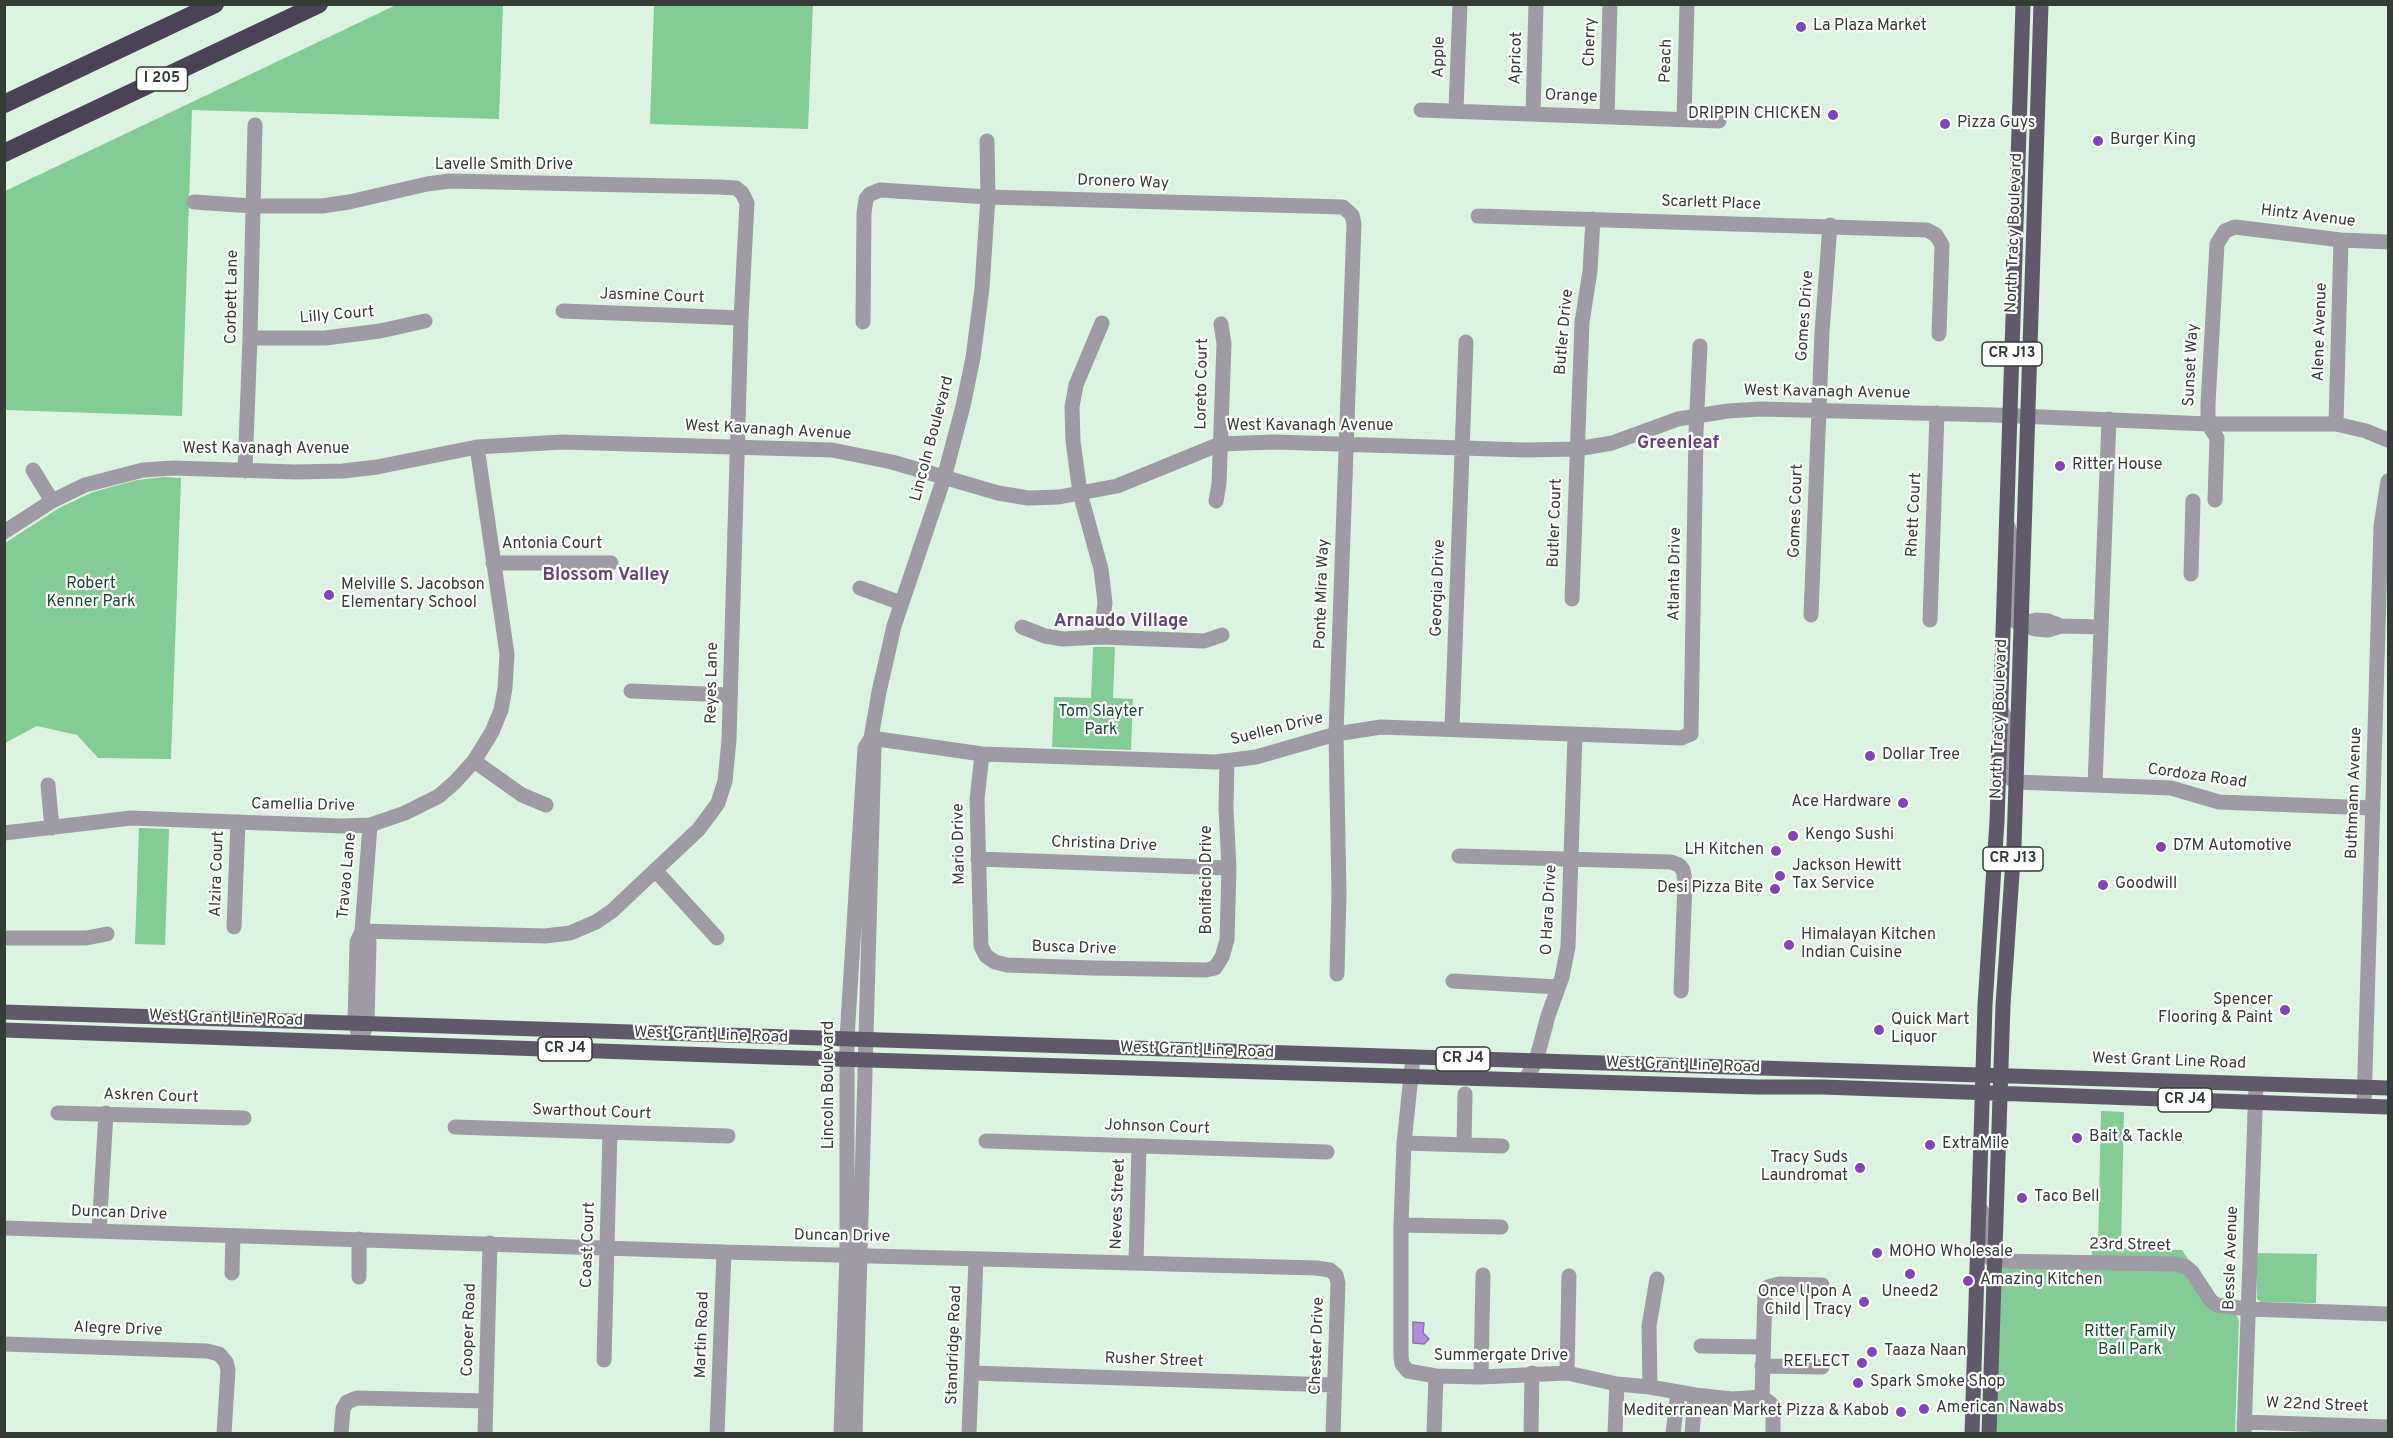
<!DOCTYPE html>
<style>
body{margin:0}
#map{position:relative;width:2393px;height:1438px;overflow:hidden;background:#ddf3e1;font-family:Overpass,sans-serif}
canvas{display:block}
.frame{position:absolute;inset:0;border:6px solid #333c35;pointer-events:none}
</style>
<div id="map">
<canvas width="2393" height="1438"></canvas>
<div class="frame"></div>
</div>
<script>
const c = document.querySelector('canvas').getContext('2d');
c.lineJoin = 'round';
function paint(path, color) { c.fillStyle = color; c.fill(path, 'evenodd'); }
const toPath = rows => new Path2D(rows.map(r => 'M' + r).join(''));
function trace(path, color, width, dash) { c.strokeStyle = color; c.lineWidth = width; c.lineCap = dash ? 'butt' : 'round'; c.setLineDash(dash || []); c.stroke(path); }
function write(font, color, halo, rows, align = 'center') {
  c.font = font + ' Overpass,sans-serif'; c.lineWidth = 4.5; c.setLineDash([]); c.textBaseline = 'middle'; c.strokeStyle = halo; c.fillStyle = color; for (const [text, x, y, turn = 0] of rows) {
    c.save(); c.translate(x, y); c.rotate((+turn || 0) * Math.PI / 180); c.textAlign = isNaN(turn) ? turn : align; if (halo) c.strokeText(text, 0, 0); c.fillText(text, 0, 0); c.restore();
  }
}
const green = toPath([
 [396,5,503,5,499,119,192,110,182,416,5,410,5,191],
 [654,5,813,5,808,129,650,124],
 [164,477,181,478,171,759,98,758,77,735,37,726,5,743,5,543,59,508,93,492,137,480],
 [1093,647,1115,647,1113,698,1133,699,1131,750,1052,747,1054,697,1091,698],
 [139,828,169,829,165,945,135,944],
 [2101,1111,2124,1112,2121,1248,2182,1250,2212,1294,2237,1316,2239,1321,2235,1433,1995,1434,2001,1269,2092,1260,2092,1247,2098,1247],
 [2257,1253,2317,1254,2316,1303,2261,1302,2257,1299]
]);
const water = toPath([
 [1413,1322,1424,1323,1423,1333,1429,1339,1424,1344,1413,1343,1413,1322]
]);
const minor = toPath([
 [1421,110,1719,121],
 [1456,110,1460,4],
 [1533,113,1536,4],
 [1607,116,1610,4],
 [1684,119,1687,4],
 [194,202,253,206,322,206,349,202,427,184,450,181,719,187,736,188,742,193,747,203,741,318,729,740,725,781,718,803,699,829,612,911,596,922,570,933,545,936,362,931],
 [1478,216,1927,230,1936,235,1942,245,1939,334],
 [563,311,741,318],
 [863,322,864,213,866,199,870,194,880,190,988,197,1343,207,1352,215,1354,224,1336,734,1339,894,1337,974],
 [250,338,325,338,380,331,425,321],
 [2336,424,2341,240],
 [33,470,52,501],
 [245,471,250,338,255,125],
 [2215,500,2217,438,2208,424,2208,404,2217,244,2225,231,2235,227,2341,240,2388,242],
 [1216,501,1219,484,1224,344,1221,324],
 [2008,526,2014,548,2012,615,2015,621,2021,624],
 [4,532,52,501,85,485,143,470,173,468,295,472,343,471,377,467,477,447,562,442,832,450,892,462,998,493,1028,498,1059,497,1117,486,1220,444,1274,442,1525,450,1577,449,1612,443,1678,419,1728,411,1760,409,1995,415,2208,424,2336,424,2366,431,2388,440],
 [493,563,611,563],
 [2191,574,2193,501],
 [860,588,901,603],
 [1572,599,1582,322,1590,271,1593,219],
 [1811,615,1822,332,1830,225],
 [1930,620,1937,413],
 [2036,620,2048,621,2061,626,2048,630,2035,629,2021,624,2036,620],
 [2061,626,2101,627],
 [1022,627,1045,636,1063,639,1101,637,1204,641,1222,635],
 [1101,637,1105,603,1101,569,1080,493,1073,441,1072,407,1076,385,1102,323],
 [631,691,730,695],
 [2001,710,2008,723,2008,777,2016,782,2171,788,2219,802,2373,808],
 [1452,728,1466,342],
 [871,738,982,754,1216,762,1256,757,1336,734,1381,727,1681,738,1691,734,1696,432,1700,346],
 [982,754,977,800,981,946,986,956,995,962,1007,965,1093,968,1206,970,1215,968,1222,957,1227,940,1229,868,1226,808,1227,761],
 [474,761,522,795,546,805],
 [48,785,52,828],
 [2095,785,2109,419],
 [4,833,131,818,342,826,370,825,405,813,439,796,455,782,474,761,492,732,501,710,505,688,507,654,477,447],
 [1459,856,1671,862,1679,865,1683,870,1685,881,1681,991],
 [978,859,1229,868],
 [655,870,717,938],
 [234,927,238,822],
 [362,931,369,942,367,1023,362,1036],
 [4,938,86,938,107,934],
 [1453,981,1558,987],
 [361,1042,355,1023,357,942,362,931,370,825],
 [1413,1057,1404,1143,1401,1225,1401,1357,1402,1364,1408,1371,1436,1376,1481,1377,1567,1373,1617,1384,1650,1387,1695,1395,1732,1399,1762,1397],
 [1526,1079,1536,1061,1548,1016,1562,977,1568,947,1575,735],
 [2364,1106,2381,526,2388,481],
 [58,1113,244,1118],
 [455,1127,728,1136],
 [986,1141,1327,1152],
 [1404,1143,1502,1146],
 [1464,1145,1465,1094],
 [1979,1206,1986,1219,1986,1250,1991,1259,1994,1261,2175,1264,2186,1267,2192,1272,2211,1301,2217,1305,2248,1309,2388,1314],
 [1401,1225,1501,1227],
 [4,1228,724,1252,1316,1268,1330,1270,1336,1275,1338,1283,1333,1434],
 [99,1231,106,1113],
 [1136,1263,1139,1146],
 [232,1273,233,1236],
 [359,1277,359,1239],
 [4,1344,207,1351,219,1354,226,1362,228,1370,224,1434],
 [1701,1346,1763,1347],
 [604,1360,610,1132],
 [1762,1366,1822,1367],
 [972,1373,1334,1385],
 [1567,1373,1569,1276],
 [1481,1377,1483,1275],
 [1650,1387,1649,1326,1657,1279],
 [1762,1397,1765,1293,1768,1287,1779,1284,1822,1285],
 [1762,1397,1771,1404,1773,1411,1773,1434],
 [2244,1422,2388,1427],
 [341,1434,343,1409,347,1402,357,1398,486,1401],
 [485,1434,490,1243],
 [717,1434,724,1252],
 [841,1434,847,1255,847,1038,865,748,871,738,879,692,894,626,944,478,963,406,973,358,982,288,988,197,987,141],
 [855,1434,874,747],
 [969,1434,976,1259],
 [1434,1434,1436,1376],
 [1531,1434,1532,1373],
 [1615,1434,1617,1384],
 [1673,1434,1678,1392],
 [1692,1434,1695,1395],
 [2244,1434,2256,1084]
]);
const major = toPath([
 [4,1012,2388,1088],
 [4,1030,769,1057,1757,1087,1822,1087,2388,1107],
 [1972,1434,1985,1005,1997,821,2023,4],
 [1989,1434,2003,1005,2014,845,2041,4]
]);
const highway = toPath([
 [4,104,215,4],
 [4,153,319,4]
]);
const markers = [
 [1801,27,6,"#8144ba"],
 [1833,115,6,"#8144ba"],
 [1945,124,6,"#8144ba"],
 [2098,141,6,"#8144ba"],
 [2060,466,6,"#8144ba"],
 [329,595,6,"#8144ba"],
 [1870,756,6,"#8144ba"],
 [1903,803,6,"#8144ba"],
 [1793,836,6,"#8144ba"],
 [2161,847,6,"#8144ba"],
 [1776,851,6,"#8144ba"],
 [1780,876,6,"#8144ba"],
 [2103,885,6,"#8144ba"],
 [1775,889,6,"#8144ba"],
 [1789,945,6,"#8144ba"],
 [2285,1010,6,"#8144ba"],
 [1879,1030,6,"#8144ba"],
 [2077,1138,6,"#8144ba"],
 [1930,1145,6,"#8144ba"],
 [1860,1168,6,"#8144ba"],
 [2022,1198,6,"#8144ba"],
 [1877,1253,6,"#8144ba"],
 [1910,1274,6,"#8144ba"],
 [1968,1281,6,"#8144ba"],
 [1864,1302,6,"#8144ba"],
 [1872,1352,6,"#8144ba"],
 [1862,1363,6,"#8144ba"],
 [1858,1383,6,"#8144ba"],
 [1924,1409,6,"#8144ba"],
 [1901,1412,6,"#8144ba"]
];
const shields = [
 [162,79,51],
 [2012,354,60],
 [2013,859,60],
 [565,1049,54],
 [1463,1059,54],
 [2185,1100,54]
];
const shieldNames = [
 ["I 205",162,79],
 ["CR J13",2012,354],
 ["CR J13",2013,859],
 ["CR J4",565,1049],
 ["CR J4",1463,1059],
 ["CR J4",2185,1100]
];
const poiNames = [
 ["La Plaza Market",1813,27],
 ["DRIPPIN CHICKEN",1821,115,"right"],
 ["Pizza Guys",1957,124],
 ["Burger King",2110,141],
 ["Ritter House",2072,466],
 ["Melville S. Jacobson",341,586],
 ["Elementary School",341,604],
 ["Dollar Tree",1882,756],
 ["Ace Hardware",1891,803,"right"],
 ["Kengo Sushi",1805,836],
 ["D7M Automotive",2173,847],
 ["LH Kitchen",1764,851,"right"],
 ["Jackson Hewitt",1792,867],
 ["Tax Service",1792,885],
 ["Goodwill",2115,885],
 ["Desi Pizza Bite",1763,889,"right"],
 ["Himalayan Kitchen",1801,936],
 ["Indian Cuisine",1801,954],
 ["Spencer",2273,1001,"right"],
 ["Flooring & Paint",2273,1019,"right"],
 ["Quick Mart",1891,1021],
 ["Liquor",1891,1039],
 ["Bait & Tackle",2089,1138],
 ["ExtraMile",1942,1145],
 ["Tracy Suds",1848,1159,"right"],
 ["Laundromat",1848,1177,"right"],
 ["Taco Bell",2034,1198],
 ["MOHO Wholesale",1889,1253],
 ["Amazing Kitchen",1980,1281],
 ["Once Upon A",1852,1293,"right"],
 ["Child | Tracy",1852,1311,"right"],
 ["Uneed2",1910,1293,"center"],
 ["Taaza Naan",1884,1352],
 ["REFLECT",1850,1363,"right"],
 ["Spark Smoke Shop",1870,1383],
 ["American Nawabs",1936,1409],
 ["Mediterranean Market Pizza & Kabob",1889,1412,"right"]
];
const streetNames = [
 ["Cherry",1591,42,-88],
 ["Apple",1440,57,-88],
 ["Apricot",1517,58,-88],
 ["Peach",1667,61,-88],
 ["Orange",1571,97,2],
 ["Lavelle Smith Drive",504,166],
 ["Dronero Way",1123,183,2],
 ["Scarlett Place",1711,204,2],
 ["Hintz Avenue",2308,217,7],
 ["North Tracy Boulevard",2015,233,-88],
 ["Corbett Lane",233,297,-89],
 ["Jasmine Court",652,297,2],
 ["Lilly Court",337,316,-5],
 ["Gomes Drive",1806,316,-86],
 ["Butler Drive",1565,332,-85],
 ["Alene Avenue",2321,332,-88],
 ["Sunset Way",2192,365,-87],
 ["Loreto Court",1203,384,-89],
 ["West Kavanagh Avenue",1827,393,1],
 ["West Kavanagh Avenue",1310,427],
 ["West Kavanagh Avenue",768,431,3],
 ["Lincoln Boulevard",933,439,-75],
 ["West Kavanagh Avenue",266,450],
 ["Gomes Court",1797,511,-88],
 ["Rhett Court",1915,515,-87],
 ["Butler Court",1556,523,-88],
 ["Antonia Court",552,545],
 ["Atlanta Drive",1676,574,-89],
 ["Georgia Drive",1439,588,-88],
 ["Ponte Mira Way",1323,594,-88],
 ["Reyes Lane",713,683,-89],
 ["North Tracy Boulevard",2000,719,-88],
 ["Suellen Drive",1277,730,-14],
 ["Cordoza Road",2197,777,8],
 ["Buthmann Avenue",2355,793,-88],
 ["Camellia Drive",303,806,1],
 ["Mario Drive",960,844,-91],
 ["Christina Drive",1104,845,2],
 ["Alzira Court",218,874,-88],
 ["Travao Lane",348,876,-85],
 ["Bonifacio Drive",1208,880,-90],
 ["O Hara Drive",1550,910,-87],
 ["Busca Drive",1074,949,2],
 ["West Grant Line Road",226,1019,2],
 ["West Grant Line Road",711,1036,2],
 ["West Grant Line Road",1197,1051,2],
 ["West Grant Line Road",2169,1062,2],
 ["West Grant Line Road",1683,1066,2],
 ["Lincoln Boulevard",830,1085,-90],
 ["Askren Court",151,1097,2],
 ["Swarthout Court",592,1113,2],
 ["Johnson Court",1157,1128,2],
 ["Neves Street",1119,1204,-88],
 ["Duncan Drive",119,1214,2],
 ["Duncan Drive",842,1237,1],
 ["Coast Court",589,1245,-88],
 ["23rd Street",2130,1246,1],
 ["Bessle Avenue",2232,1258,-88],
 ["Alegre Drive",118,1330,2],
 ["Cooper Road",470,1330,-88],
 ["Martin Road",703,1335,-88],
 ["Standridge Road",955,1345,-88],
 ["Chester Drive",1318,1346,-88],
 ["Summergate Drive",1501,1357],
 ["Rusher Street",1154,1361,2],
 ["W 22nd Street",2317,1406,2]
];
const parkNames = [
 ["Robert",91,585],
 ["Kenner Park",91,603],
 ["Tom Slayter",1101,713],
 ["Park",1101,731],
 ["Ritter Family",2130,1333],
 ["Ball Park",2130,1351]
];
const neighbourhoodNames = [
 ["Greenleaf",1678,444],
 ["Blossom Valley",606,576],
 ["Arnaudo Village",1121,622]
];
paint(green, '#84cc96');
paint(water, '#b28ddc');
trace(water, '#8c75aa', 1.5);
trace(minor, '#9f9ba5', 15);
trace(major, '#60596a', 15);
trace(highway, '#4a4255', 18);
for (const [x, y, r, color] of markers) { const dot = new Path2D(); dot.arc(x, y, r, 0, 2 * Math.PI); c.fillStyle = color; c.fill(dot); trace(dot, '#fff', 2); }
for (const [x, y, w] of shields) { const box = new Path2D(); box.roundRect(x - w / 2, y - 12, w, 24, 4.5); c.fillStyle = '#fff'; c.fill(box); trace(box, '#333c35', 1.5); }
write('bold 15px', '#333c35', null, shieldNames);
write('16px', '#333c35', '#fff', poiNames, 'left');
write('16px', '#333c35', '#fff', streetNames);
write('16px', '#114d27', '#fff', parkNames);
write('bold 18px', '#614480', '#fff', neighbourhoodNames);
</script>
